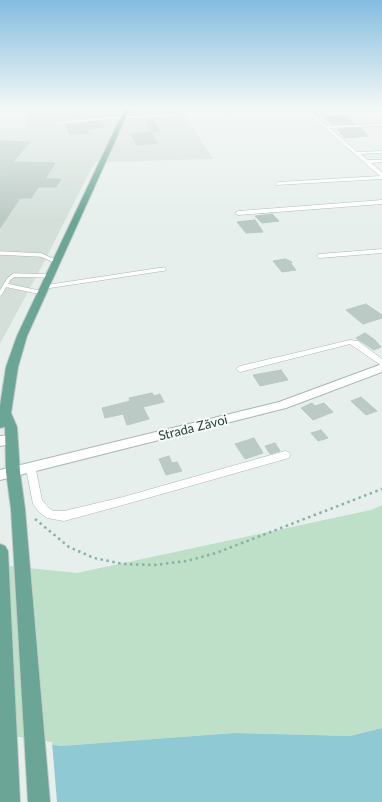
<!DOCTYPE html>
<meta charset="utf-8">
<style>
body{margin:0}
canvas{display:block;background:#e6efeb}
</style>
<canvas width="382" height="802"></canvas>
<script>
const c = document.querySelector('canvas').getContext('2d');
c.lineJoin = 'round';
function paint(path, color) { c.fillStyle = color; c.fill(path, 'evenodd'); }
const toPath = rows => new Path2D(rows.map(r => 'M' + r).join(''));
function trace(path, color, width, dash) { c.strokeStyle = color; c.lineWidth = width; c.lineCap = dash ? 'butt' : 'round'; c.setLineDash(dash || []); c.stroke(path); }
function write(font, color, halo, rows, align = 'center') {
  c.font = font + ' Lato,sans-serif'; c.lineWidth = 4; c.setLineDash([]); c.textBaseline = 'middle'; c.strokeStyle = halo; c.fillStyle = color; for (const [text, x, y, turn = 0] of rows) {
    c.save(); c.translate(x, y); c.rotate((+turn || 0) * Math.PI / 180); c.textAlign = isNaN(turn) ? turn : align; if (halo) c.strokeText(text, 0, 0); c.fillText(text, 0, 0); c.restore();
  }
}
const built = toPath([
 [26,108,180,108,213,159,96,162,89,173,44,262,0,344,0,128,24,128,28,110]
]);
const green = toPath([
 [382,505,382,728,350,736,234,733,61,746,0,736,0,565,77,573,371,510]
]);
const water = toPath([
 [382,728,382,802,0,802,0,736,61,746,234,733,350,736]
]);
const pier = toPath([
 [0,734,52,742,57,802,0,802]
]);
const building = toPath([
 [335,116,346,116,354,124,332,124,324,117,335,116],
 [147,119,152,119,160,131,151,132,147,126,147,119],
 [101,121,105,127,86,129,89,133,69,134,66,125,80,123,82,125,82,123,101,121],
 [361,128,368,136,345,138,337,129,361,128],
 [151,132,157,143,137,145,131,134,151,132],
 [0,141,30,142,13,162,55,163,45,179,61,179,56,187,38,187,31,198,20,198,0,228,0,141],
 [272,214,279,221,262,223,255,216,272,214],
 [255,220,263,232,246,233,237,222,255,220],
 [285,259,292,262,291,264,296,270,282,272,273,261,285,259],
 [366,304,382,315,382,318,363,324,346,310,366,304],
 [365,333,375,340,381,347,374,350,356,338,365,333],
 [281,370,288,380,260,386,253,375,281,370],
 [152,393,154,396,160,394,164,402,143,407,149,419,127,425,123,414,105,418,102,408,130,401,129,398,152,393],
 [361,397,377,411,366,415,351,401,361,397],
 [312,403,315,406,324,403,333,412,313,420,301,408,312,403],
 [321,430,328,438,318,441,311,433,321,430],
 [254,438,263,453,245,459,235,444,254,438],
 [275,443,280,451,270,454,265,446,275,443],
 [169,456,172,463,177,462,182,471,166,475,159,459,169,456]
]);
const path = toPath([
 [35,519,69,547,94,558,123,564,154,565,187,561,216,553,382,489]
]);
const serviceFar1 = toPath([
 [46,108,47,110],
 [57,123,110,118,175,115]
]);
const service = toPath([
 [0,253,41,255,57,262],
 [5,285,43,293],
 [45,287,164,269],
 [0,294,9,279,14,275,50,276]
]);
const minor = toPath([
 [222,108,226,108,234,122,232,122,222,108],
 [302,108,307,108,327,126,382,124,382,126,330,128,357,152,382,151,382,153,361,154,368,160,382,160,382,162,371,163,382,172,382,179,276,185,276,183,278,182,380,176,302,108],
 [382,200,382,204,238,215,235,213,238,211,382,200],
 [382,249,382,253,319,258,316,256,319,254,382,249],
 [350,340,358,341,382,359,382,366,350,344,240,372,236,369,240,366,350,340],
 [285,451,289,452,290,455,289,458,123,505,64,521,47,518,40,513,33,504,26,468,27,465,31,464,35,465,42,500,48,507,53,511,64,511,123,497,285,451]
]);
const tertiary = toPath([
 [382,364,382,372,286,408,0,480,0,470,279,402,382,364]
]);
const secondary = toPath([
 [12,435,17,437,18,440,17,443,0,446,0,436,12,435]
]);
const primary = toPath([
 [125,108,130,108,27,336,18,367,11,413,17,427,20,472,25,509,50,802,28,802,11,509,6,472,5,427,0,428,0,406,6,367,17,336,125,108],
 [0,544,5,546,8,551,20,802,0,802,0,544]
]);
const streetNames = [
 ["Strada Zăvoi",193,428,-14]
];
paint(built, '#d4dfda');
paint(green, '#bfe0c8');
paint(water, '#8ec9d4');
paint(pier, '#e6efeb');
paint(building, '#bbcac4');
trace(building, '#b8c9c2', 1);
trace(serviceFar1, '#a8b8b2', 2.5);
trace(service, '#a8b8b2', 4.5);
trace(minor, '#a8b8b2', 1);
trace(tertiary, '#a8b8b2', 2);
trace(secondary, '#a4bbb3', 2);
trace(primary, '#c2cac8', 2);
trace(path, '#86b3a5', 2.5, [2.5, 3.5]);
trace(serviceFar1, '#fff', 2);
trace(service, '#fff', 3.5);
paint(minor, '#fff');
paint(tertiary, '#fff');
paint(secondary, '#fff');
paint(primary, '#6aa596');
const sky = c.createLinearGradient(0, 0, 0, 221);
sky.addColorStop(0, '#84bce0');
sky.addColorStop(0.49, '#f4f8f6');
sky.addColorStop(1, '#f4f8f600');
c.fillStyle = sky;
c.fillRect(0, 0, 382, 221);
write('13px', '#24423a', '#f7fbf9', streetNames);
</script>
